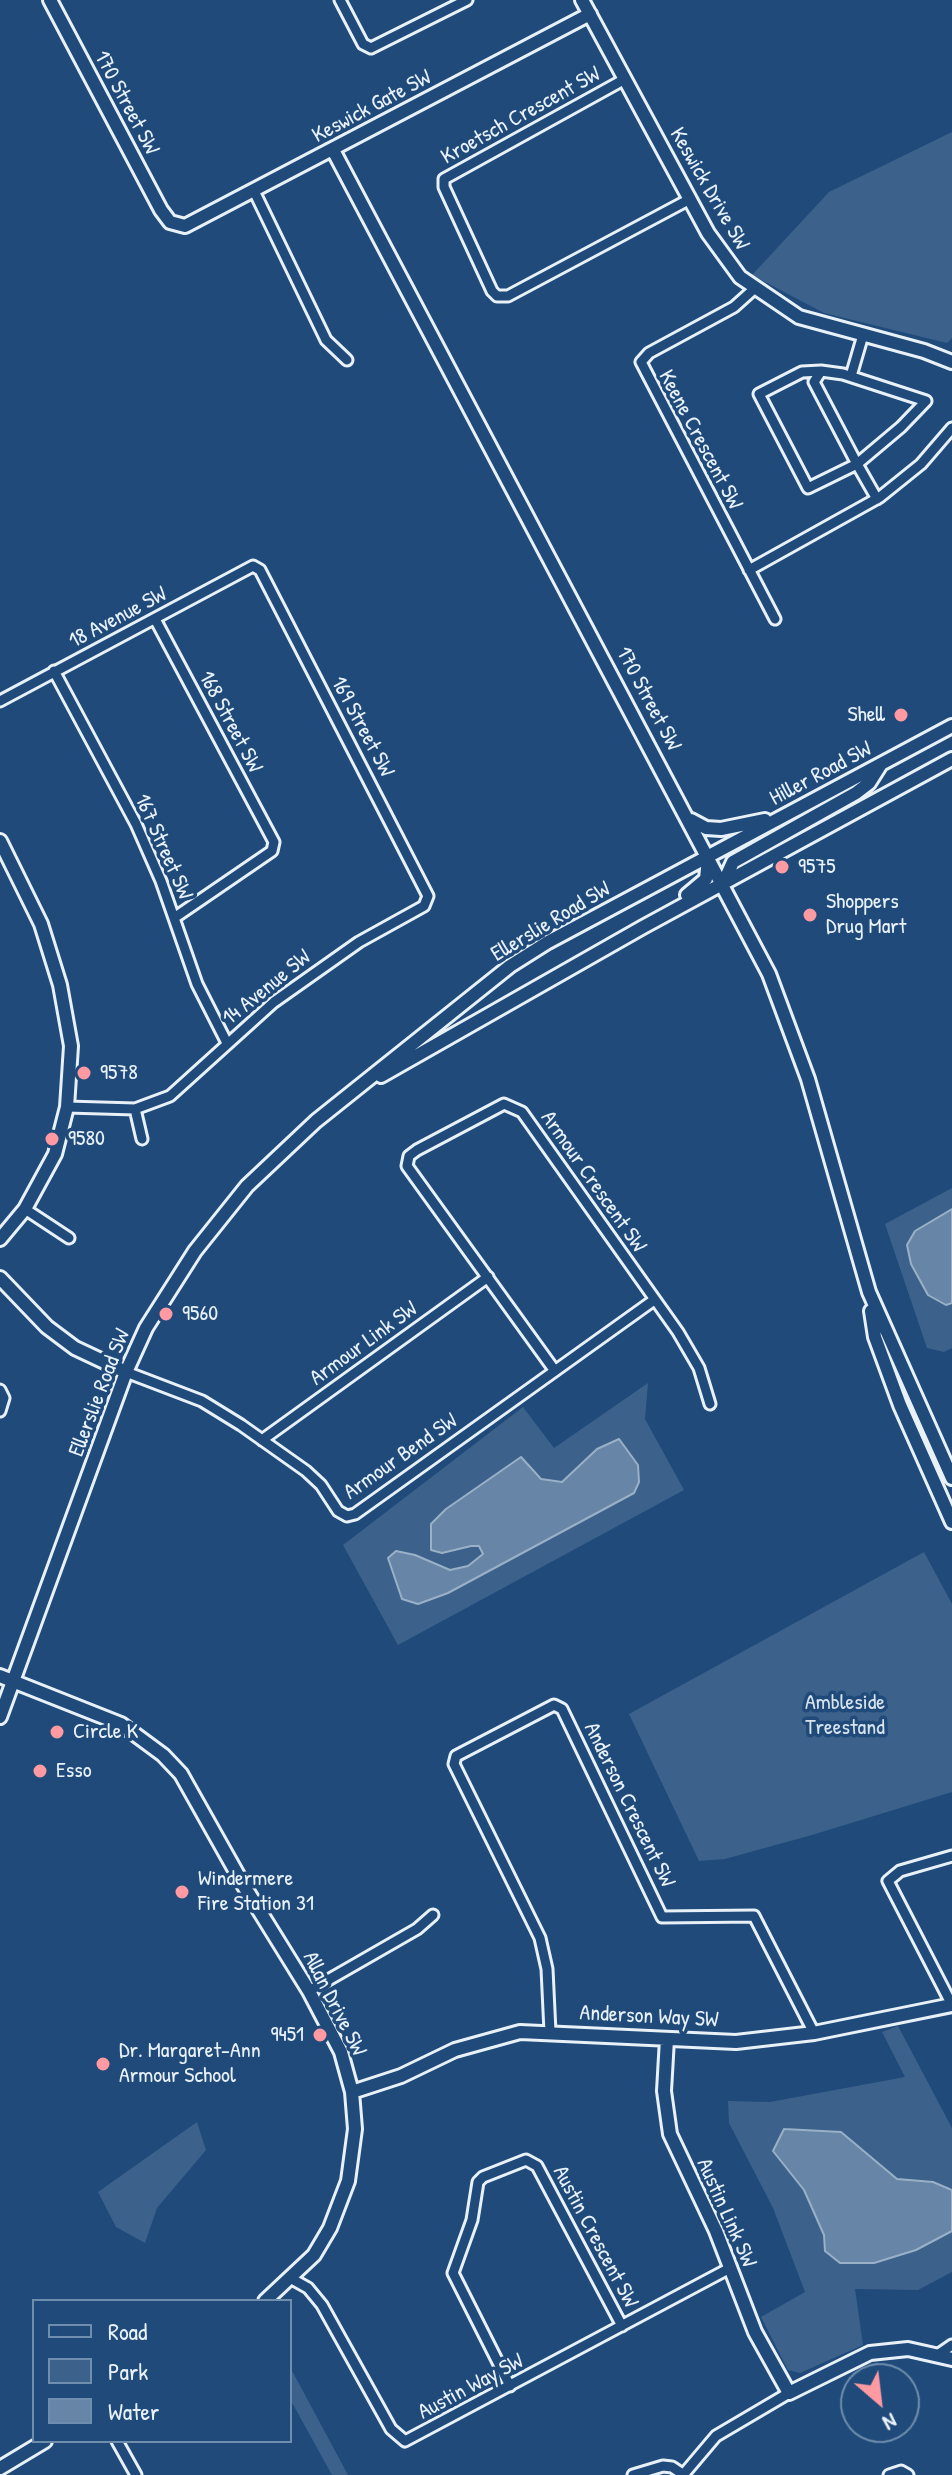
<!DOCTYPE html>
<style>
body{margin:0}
#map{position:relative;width:952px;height:2475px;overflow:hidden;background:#1f4a7a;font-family:"Patrick Hand",sans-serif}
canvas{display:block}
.legend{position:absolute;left:32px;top:2299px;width:260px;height:144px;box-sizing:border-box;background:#1f4a7a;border:2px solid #6f8dac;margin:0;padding:10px 14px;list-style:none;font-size:24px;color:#e8f1f8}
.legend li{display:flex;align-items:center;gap:16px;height:40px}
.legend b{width:40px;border:2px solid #6f8dac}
.north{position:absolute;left:840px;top:2363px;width:80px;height:80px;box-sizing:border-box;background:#1f4a7a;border:2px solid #6f8dac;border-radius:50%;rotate:152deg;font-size:22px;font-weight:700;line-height:32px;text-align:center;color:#e8f1f8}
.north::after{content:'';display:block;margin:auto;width:28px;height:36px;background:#ff9aa2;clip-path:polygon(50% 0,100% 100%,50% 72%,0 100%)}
</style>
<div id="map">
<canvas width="952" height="2475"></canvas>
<ul class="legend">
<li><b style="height:10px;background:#1f4a7a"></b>Road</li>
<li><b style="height:22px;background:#3c628c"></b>Park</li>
<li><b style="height:22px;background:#6685a7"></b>Water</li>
</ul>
<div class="north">N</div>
</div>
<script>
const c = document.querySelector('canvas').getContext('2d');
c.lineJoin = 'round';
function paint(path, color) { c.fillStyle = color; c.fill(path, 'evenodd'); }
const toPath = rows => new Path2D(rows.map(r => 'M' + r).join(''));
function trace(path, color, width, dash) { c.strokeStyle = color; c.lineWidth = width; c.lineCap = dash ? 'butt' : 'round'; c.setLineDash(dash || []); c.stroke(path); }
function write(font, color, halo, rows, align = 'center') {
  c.font = font + ' "Patrick Hand",sans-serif'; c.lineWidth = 7; c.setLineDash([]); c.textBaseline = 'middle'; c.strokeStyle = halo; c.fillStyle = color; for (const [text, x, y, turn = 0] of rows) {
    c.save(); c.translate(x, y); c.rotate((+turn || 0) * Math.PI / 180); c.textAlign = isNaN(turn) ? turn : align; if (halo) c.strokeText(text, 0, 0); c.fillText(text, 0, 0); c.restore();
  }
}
const green = toPath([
 [952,132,952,338,947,343,824,313,752,275,829,192],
 [952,1188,952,1348,944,1352,927,1348,885,1224],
 [648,1383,645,1419,684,1490,398,1645,343,1545,523,1407,554,1448],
 [924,1552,952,1604,952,1792,812,1835,725,1859,699,1861,629,1714],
 [898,2026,952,2128,952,2272,918,2290,855,2289,863,2345,800,2373,788,2370,761,2317,805,2292,773,2208,729,2123,728,2101,770,2102,905,2077,882,2032],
 [197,2122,206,2150,157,2208,145,2243,116,2227,98,2192],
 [290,2367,348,2475,332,2475,290,2399]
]);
const water = toPath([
 [952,1209,952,1303,946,1305,928,1295,911,1264,907,1245,915,1231,952,1209],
 [619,1439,638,1465,639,1482,634,1493,448,1593,418,1604,402,1599,388,1558,396,1551,415,1555,450,1570,468,1566,483,1554,479,1546,471,1546,442,1553,431,1550,431,1524,446,1509,521,1457,541,1479,562,1482,597,1449,619,1439],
 [784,2129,841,2132,897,2179,933,2182,952,2190,952,2231,916,2250,874,2263,840,2263,825,2251,824,2235,804,2190,773,2151,784,2129]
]);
const street = toPath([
 [340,0,363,44,371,48,467,0],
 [625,79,444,179,444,187,492,291,497,296,508,296,690,199],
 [254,191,326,340,347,360],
 [754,289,734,307,649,353,641,362,775,619],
 [821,371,802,372,759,394,808,488,857,464,814,382,821,371,843,374,926,401,901,427,857,464,877,499],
 [851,376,863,335],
 [749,570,880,497,921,464,952,428],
 [155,619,274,842,272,851,174,918],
 [54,671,136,824,161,881,197,984,227,1043],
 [0,701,253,566,260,570,428,896,424,906,359,942,274,1002,170,1096,135,1109,67,1107],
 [135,1109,142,1139],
 [25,1209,69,1238],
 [555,1371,407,1166,409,1156,417,1150,504,1104,522,1112,678,1332,699,1368,710,1404],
 [126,1372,202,1401,241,1425,306,1471,321,1485,338,1511,347,1516,355,1514,654,1300],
 [0,1390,4,1398,0,1411],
 [262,1440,488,1277],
 [309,1991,417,1929,433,1915],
 [952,2005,888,1881,900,1871,952,1856],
 [550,2032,547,1969,540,1938,454,1764,456,1756,554,1705,562,1709,662,1917,754,1916,814,2033],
 [292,2279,308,2288,322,2305,391,2429,405,2441,730,2268],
 [939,2354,952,2345],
 [510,2386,453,2273,472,2220,478,2182,483,2177,526,2160,537,2166,622,2326],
 [117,2441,136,2475],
 [633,2475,663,2466,672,2467,684,2475],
 [683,2475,716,2436,789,2393],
 [889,2475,901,2471,908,2475]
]);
const secondary = toPath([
 [50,0,161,210,170,222,185,226,590,14],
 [582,0,708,233,740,277,799,317,924,351,952,362],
 [333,150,769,974,808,1079,869,1292,952,1478],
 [691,820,706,828,721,829,765,820],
 [0,841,41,924,60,985,71,1046,67,1107,55,1154,25,1209,0,1239],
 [723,884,733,862,856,793,869,783,881,764],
 [687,895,706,879,708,859],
 [381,1076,643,927,952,759],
 [0,1278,47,1327,75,1348,126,1372],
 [871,1311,875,1337,900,1405,952,1522],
 [0,1676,121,1724,163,1755,181,1774,244,1886,309,1991,341,2052,352,2092,355,2129,348,2181,330,2228,314,2255,265,2301],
 [0,1717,126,1372,146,1328,195,1251,247,1186,316,1121,510,966,548,942,952,726],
 [667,2039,664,2091,670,2134,716,2231,755,2332,789,2393,870,2353,908,2349,952,2359],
 [352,2092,401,2076,455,2050,520,2032,736,2042,814,2033,952,2005],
 [0,2468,45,2441]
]);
const markers = [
 [901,715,8,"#ff9aa2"],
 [782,867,8,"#ff9aa2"],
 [810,915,8,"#ff9aa2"],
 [84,1073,8,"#ff9aa2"],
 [52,1139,8,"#ff9aa2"],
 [166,1314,8,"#ff9aa2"],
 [57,1732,8,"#ff9aa2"],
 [40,1771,8,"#ff9aa2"],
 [182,1892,8,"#ff9aa2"],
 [320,2035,8,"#ff9aa2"],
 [103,2064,8,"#ff9aa2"]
];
const streetNames = [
 ["170 Street SW",126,103,62],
 ["Keswick Gate SW",372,107,-28],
 ["Kroetsch Crescent SW",521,116,-29],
 ["Keswick Drive SW",709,189,60],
 ["Keene Crescent SW",700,440,62],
 ["18 Avenue SW",118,618,-28],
 ["170 Street SW",648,699,62],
 ["168 Street SW",230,722,62],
 ["169 Street SW",362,727,62],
 ["Hiller Road SW",821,774,-28],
 ["167 Street SW",163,847,66],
 ["Ellerslie Road SW",551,922,-31],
 ["14 Avenue SW",267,988,-39],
 ["Armour Crescent SW",593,1182,55],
 ["Armour Link SW",364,1344,-36],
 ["Ellerslie Road SW",100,1393,-69],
 ["Armour Bend SW",401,1457,-35],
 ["Anderson Crescent SW",629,1805,64],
 ["Allan Drive SW",334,2004,63],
 ["Anderson Way SW",649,2017,3],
 ["Austin Link SW",726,2213,66],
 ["Austin Crescent SW",595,2237,62],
 ["Austin Way SW",471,2387,-28]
];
const poiNames = [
 ["Shell",885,715,"right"],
 ["9575",798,867],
 ["Shoppers",826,902],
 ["Drug Mart",826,927],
 ["9578",100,1073],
 ["9580",68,1139],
 ["9560",182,1314],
 ["Circle K",73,1732],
 ["Esso",56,1771],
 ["Windermere",198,1879],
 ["Fire Station 31",198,1904],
 ["9451",304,2035,"right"],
 ["Dr. Margaret-Ann",119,2051],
 ["Armour School",119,2076]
];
const parkNames = [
 ["Ambleside",845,1703],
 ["Treestand",845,1728]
];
paint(green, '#3c628c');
paint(water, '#6685a7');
trace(water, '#9ab0c7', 2);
trace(street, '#e8f1f8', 15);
trace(secondary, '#e8f1f8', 18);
trace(street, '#1f4a7a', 9);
trace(secondary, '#1f4a7a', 12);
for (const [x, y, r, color] of markers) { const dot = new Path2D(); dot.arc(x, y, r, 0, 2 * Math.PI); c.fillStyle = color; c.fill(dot); trace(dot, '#1f4a7a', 3); }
write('22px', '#e8f1f8', '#1f4a7a', streetNames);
write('22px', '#e8f1f8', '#1f4a7a', poiNames, 'left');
write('22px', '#d7e3ed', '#1f4a7a', parkNames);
</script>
